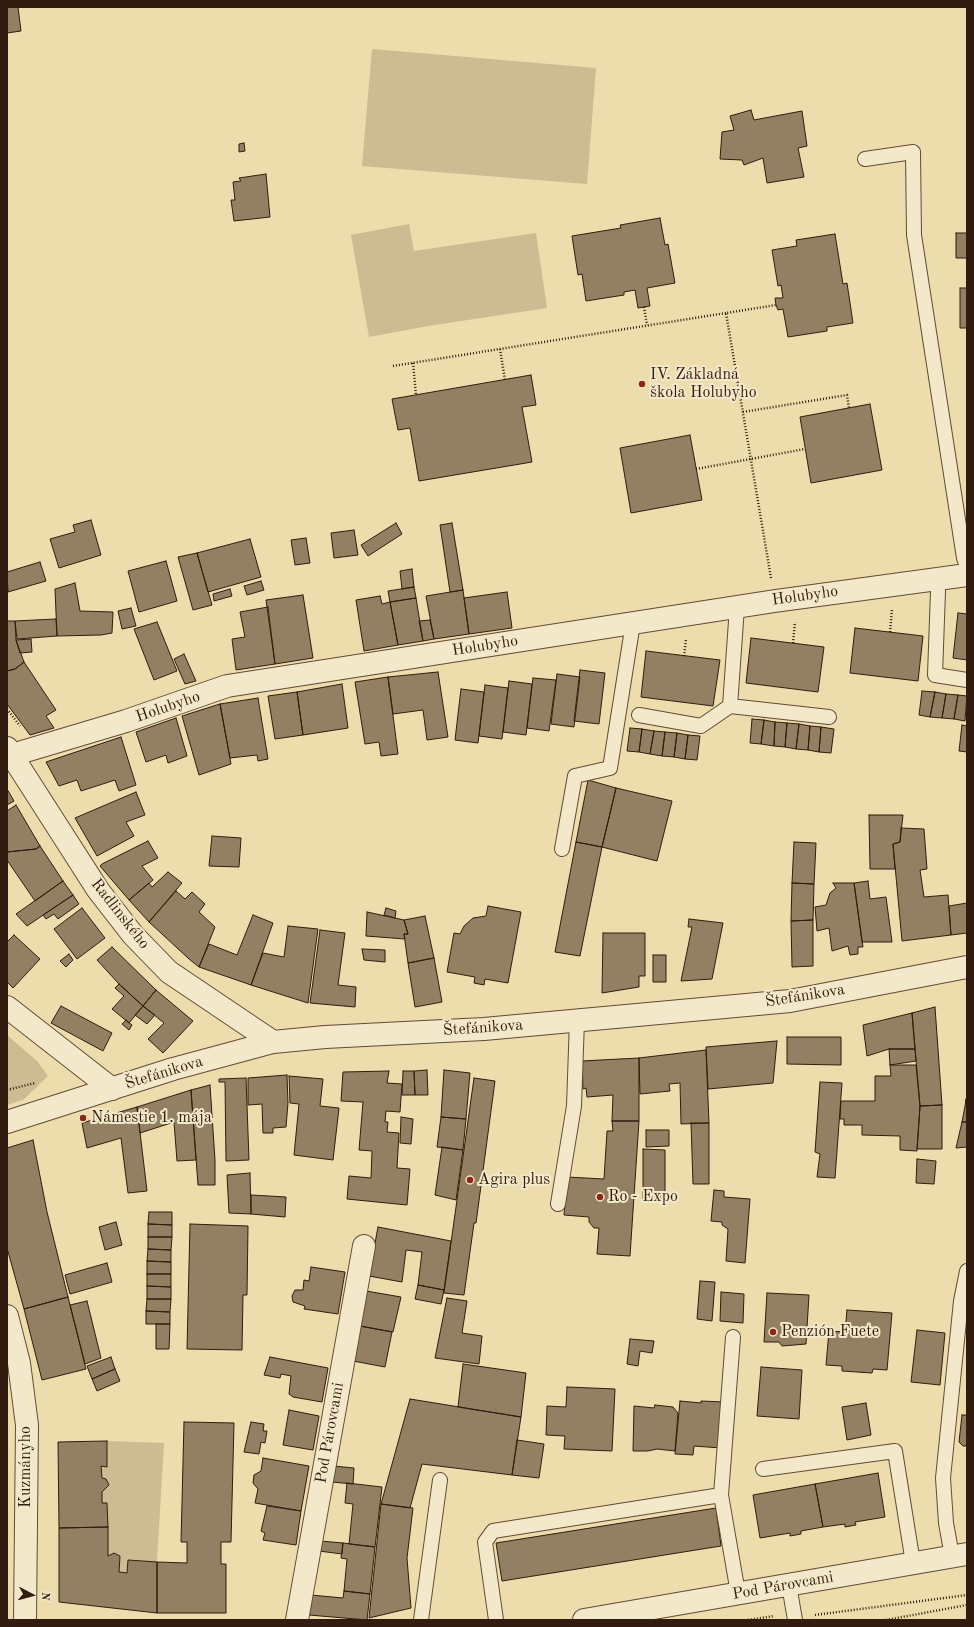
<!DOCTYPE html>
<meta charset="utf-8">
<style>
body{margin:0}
#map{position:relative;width:974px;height:1627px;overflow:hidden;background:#eddcac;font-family:"Old Standard TT",serif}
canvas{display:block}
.frame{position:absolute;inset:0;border:8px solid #321b0f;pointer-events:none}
.north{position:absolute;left:12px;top:1575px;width:40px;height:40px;-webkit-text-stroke:3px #f3e8c9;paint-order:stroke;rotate:96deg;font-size:11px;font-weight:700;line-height:16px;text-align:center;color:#321b0f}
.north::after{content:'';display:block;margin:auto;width:14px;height:18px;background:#321b0f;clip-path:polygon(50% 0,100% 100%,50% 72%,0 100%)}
</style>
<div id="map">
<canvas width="974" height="1627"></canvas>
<div class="frame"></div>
<div class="north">N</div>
</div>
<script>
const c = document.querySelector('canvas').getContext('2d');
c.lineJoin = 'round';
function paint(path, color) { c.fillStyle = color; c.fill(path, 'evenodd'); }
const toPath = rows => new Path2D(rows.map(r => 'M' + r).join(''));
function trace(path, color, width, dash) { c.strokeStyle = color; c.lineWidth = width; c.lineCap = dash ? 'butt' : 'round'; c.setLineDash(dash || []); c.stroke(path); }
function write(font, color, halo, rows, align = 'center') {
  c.font = font + ' "Old Standard TT",serif'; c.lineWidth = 4; c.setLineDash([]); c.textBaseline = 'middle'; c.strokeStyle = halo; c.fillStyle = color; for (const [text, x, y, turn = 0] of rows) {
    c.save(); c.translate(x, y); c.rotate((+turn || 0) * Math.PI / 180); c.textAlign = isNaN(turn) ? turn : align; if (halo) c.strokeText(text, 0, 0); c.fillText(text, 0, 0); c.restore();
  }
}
const green = toPath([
 [372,49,596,68,587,184,362,166],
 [409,224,414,251,536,233,547,308,428,326,369,337,351,235],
 [7,1035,37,1061,48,1076,23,1100,7,1105],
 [107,1441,164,1443,157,1562,128,1560,127,1573,119,1572,120,1556,114,1553,108,1556,107,1503,102,1503,102,1492,109,1485,106,1479,102,1478,101,1466,107,1467]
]);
const building = toPath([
 [7,7,18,7,21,31,7,33,7,7],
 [751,110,754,120,802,111,807,146,798,148,804,177,767,183,763,158,744,165,742,160,720,159,722,132,734,130,730,116,751,110],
 [244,143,245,151,239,152,239,144,244,143],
 [266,174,270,217,234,221,231,200,235,200,233,182,241,181,239,178,266,174],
 [660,218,665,245,668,244,675,283,647,288,650,306,638,308,635,290,624,292,624,295,586,301,582,274,578,275,572,236,621,228,620,225,660,218],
 [956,233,967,233,967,258,956,258,956,233],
 [835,234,843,284,847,283,853,323,827,327,827,331,788,337,783,309,778,310,776,305,775,298,783,298,781,285,778,286,772,250,797,246,796,240,835,234],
 [960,288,967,288,967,328,960,328,960,288],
 [531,375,536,405,522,407,532,462,419,481,410,428,398,430,392,399,531,375],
 [870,404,882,470,811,483,800,417,870,404],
 [690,435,702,500,631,513,620,448,690,435],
 [91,520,101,555,59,568,50,539,75,532,73,525,91,520],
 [396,523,402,534,368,556,361,545,396,523],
 [452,523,463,590,450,592,440,525,452,523],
 [354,530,358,555,334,558,331,533,354,530],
 [306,538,310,563,295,565,291,540,306,538],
 [250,539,261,577,208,592,197,553,250,539],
 [197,553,212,605,193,610,178,557,197,553],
 [166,561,177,601,139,612,128,571,166,561],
 [40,562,46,581,8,592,7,572,40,562],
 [412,569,414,587,402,589,400,571,412,569],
 [261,581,264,590,247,595,244,586,261,581],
 [75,583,80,611,113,612,112,633,101,635,57,636,55,589,75,583],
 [414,587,416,598,390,602,388,591,414,587],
 [230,589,232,596,214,601,213,594,230,589],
 [463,590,469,634,434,639,426,596,463,590],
 [507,592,512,628,469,634,464,598,507,592],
 [303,595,313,658,275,664,266,600,303,595],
 [380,596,382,604,390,602,398,645,364,651,356,600,380,596],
 [416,598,423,641,398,645,390,602,416,598],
 [268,607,275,664,236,670,232,639,245,637,240,612,268,607],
 [131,608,136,626,122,629,118,611,131,608],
 [958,613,967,614,967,660,953,658,958,613],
 [56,619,57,636,17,639,15,621,56,619],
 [430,620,434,639,423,641,419,621,430,620],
 [7,621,15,621,16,640,24,662,15,669,7,671,7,621],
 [157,622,177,671,154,680,134,629,157,622],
 [855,628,923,636,918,681,850,673,855,628],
 [751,638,824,647,818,692,746,683,751,638],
 [31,639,32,652,20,653,16,640,31,639],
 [646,651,720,660,713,706,641,697,646,651],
 [184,654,196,681,185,684,174,659,184,654],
 [24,662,56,710,46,716,54,728,30,735,7,704,7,671,15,669,24,662],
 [580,670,605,673,599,724,574,721,580,670],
 [438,672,448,737,427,740,423,710,393,714,388,677,438,672],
 [557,674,580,677,574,727,551,724,557,674],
 [388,677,398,754,381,756,379,742,365,744,355,682,388,677],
 [533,678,556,680,549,731,527,728,533,678],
 [509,681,532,684,526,735,503,732,509,681],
 [342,684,348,728,303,735,297,692,342,684],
 [485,685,508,688,502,739,479,736,485,685],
 [461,689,484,692,478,743,455,740,461,689],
 [922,691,935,692,930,717,919,715,922,691],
 [297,692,303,735,275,739,268,696,297,692],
 [935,692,946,694,942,718,930,717,935,692],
 [946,694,958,695,954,719,942,718,946,694],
 [958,695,967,696,965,721,954,719,958,695],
 [258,698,268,759,258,761,257,755,230,758,220,704,258,698],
 [220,704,231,764,199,775,182,716,220,704],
 [176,718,187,756,168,763,166,755,146,762,136,732,176,718],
 [752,719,764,720,761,744,750,743,752,719],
 [764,720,775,722,774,746,761,744,764,720],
 [775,722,787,723,785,747,774,746,775,722],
 [787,723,799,724,796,749,785,747,787,723],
 [799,724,810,726,808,750,796,749,799,724],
 [962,725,967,726,967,752,959,751,962,725],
 [810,726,821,727,819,752,808,750,810,726],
 [821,727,834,729,831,753,819,752,821,727],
 [630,728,642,729,639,752,627,751,630,728],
 [642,729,654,731,650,754,639,752,642,729],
 [654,731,665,732,662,756,650,754,654,731],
 [665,732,677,733,674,757,662,756,665,732],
 [677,733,688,735,685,759,674,757,677,733],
 [688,735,700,736,697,760,685,759,688,735],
 [121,737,136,785,119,791,115,780,81,791,77,780,59,786,46,762,121,737],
 [588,780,616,788,602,847,576,842,588,780],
 [616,788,672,801,657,861,602,847,616,788],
 [7,789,14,801,7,805,7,789],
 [136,792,145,815,126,822,134,836,97,856,75,818,136,792],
 [16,805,40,846,36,849,7,852,7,811,16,805],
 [869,815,903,815,900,842,893,844,895,869,870,869,869,815],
 [901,828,924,829,927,869,920,870,924,897,948,895,951,935,902,941,893,844,900,842,901,828],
 [212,836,241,838,239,867,209,866,212,836],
 [148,841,158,858,142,866,153,880,129,900,100,866,102,864,148,841],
 [576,842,602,847,580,956,555,952,576,842],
 [794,842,816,843,814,884,792,883,794,842],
 [40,846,63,881,35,901,7,860,7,852,36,849,40,846],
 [168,872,182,883,149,922,129,900,149,883,152,887,168,872],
 [63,881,73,895,27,926,16,914,63,881],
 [868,881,870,899,886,897,892,942,862,942,854,883,868,881],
 [792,883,814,884,813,920,791,921,792,883],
 [833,883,854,883,863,947,858,947,858,954,850,955,848,946,832,951,829,928,817,931,815,907,826,905,830,893,836,888,833,883],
 [176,891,185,899,192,892,205,904,199,912,215,927,199,967,189,959,149,922,176,891],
 [73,895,79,904,58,919,54,914,46,919,43,915,73,895],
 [967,903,967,933,951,935,949,906,967,903],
 [488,906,521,912,508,983,485,979,484,985,474,983,475,977,447,972,454,933,460,934,464,926,473,918,486,916,488,906],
 [82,908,105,938,77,959,54,929,82,908],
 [386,908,396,911,395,918,384,915,386,908],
 [367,912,404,920,408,934,404,934,405,939,366,936,367,912],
 [253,915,273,923,251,985,199,967,209,944,237,955,253,915],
 [425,916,434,958,408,963,404,934,408,934,404,920,425,916],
 [689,919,723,923,712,979,681,981,692,927,688,927,689,919],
 [813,920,813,966,792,967,791,921,813,920],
 [288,926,318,929,308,1003,251,985,263,953,284,957,288,926],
 [320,930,345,933,338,985,356,987,355,1007,310,1003,320,930],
 [603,933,645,933,645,976,639,976,639,987,602,993,603,933],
 [14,935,40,959,13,988,7,982,7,942,14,935],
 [112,947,156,990,143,1006,119,984,97,960,112,947],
 [362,949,385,950,385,962,364,960,362,949],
 [69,954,73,960,66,967,60,961,69,954],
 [653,955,666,955,666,982,653,982,653,955],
 [434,958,442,1002,415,1007,408,963,434,958],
 [119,984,143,1006,129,1023,112,1009,124,996,115,988,119,984],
 [156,990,193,1021,163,1053,148,1039,164,1023,143,1006,156,990],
 [61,1006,112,1033,103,1051,51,1023,61,1006],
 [143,1006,155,1015,147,1024,135,1015,143,1006],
 [935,1007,942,1105,920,1106,912,1013,935,1007],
 [912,1013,915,1049,889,1049,867,1056,863,1025,912,1013],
 [126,1020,132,1025,129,1030,122,1024,126,1020],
 [787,1037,841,1037,841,1065,787,1064,787,1037],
 [777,1041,773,1083,708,1089,706,1047,777,1041],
 [889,1049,915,1049,916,1061,890,1065,889,1049],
 [706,1050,709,1123,681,1124,680,1083,669,1084,670,1091,640,1094,639,1058,706,1050],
 [639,1058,639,1121,612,1121,613,1095,587,1097,586,1088,583,1089,582,1061,639,1058],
 [890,1065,916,1065,920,1106,917,1151,900,1150,900,1136,862,1135,862,1125,844,1125,844,1119,840,1119,841,1101,875,1101,875,1076,891,1076,890,1065],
 [427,1070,428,1095,415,1095,414,1071,427,1070],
 [444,1070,470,1073,466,1119,441,1117,444,1070],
 [389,1071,387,1083,402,1084,400,1112,386,1111,385,1122,388,1122,387,1132,399,1133,397,1168,410,1169,407,1205,347,1199,349,1176,371,1178,372,1151,359,1150,363,1102,341,1101,343,1072,389,1071],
 [403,1071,414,1071,415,1095,402,1095,403,1071],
 [287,1075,288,1103,286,1127,273,1128,273,1133,263,1133,262,1104,248,1105,248,1078,287,1075],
 [289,1076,323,1079,320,1106,339,1108,333,1160,294,1155,299,1104,290,1103,289,1076],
 [246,1078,249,1160,226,1161,225,1082,219,1082,219,1079,246,1078],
 [474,1078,495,1081,476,1223,474,1223,464,1295,444,1293,474,1078],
 [820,1082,842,1083,835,1178,817,1177,820,1154,815,1152,820,1082],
 [210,1085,215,1160,215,1185,198,1185,191,1090,210,1085],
 [191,1090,196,1160,177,1161,174,1122,140,1133,137,1107,191,1090],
 [966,1099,967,1122,962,1122,965,1106,966,1099],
 [942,1105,942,1149,917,1149,920,1106,942,1105],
 [137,1107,147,1191,128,1193,121,1138,87,1148,82,1123,137,1107],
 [401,1117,413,1119,411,1144,400,1143,401,1117],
 [441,1117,466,1119,463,1150,437,1147,441,1117],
 [612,1121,639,1121,630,1256,597,1254,599,1228,594,1228,589,1222,589,1217,564,1215,567,1177,604,1179,607,1131,613,1131,612,1121],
 [962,1122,967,1122,967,1147,956,1148,962,1122],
 [691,1123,709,1123,709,1184,693,1184,691,1123],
 [646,1130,669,1130,669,1146,646,1147,646,1130],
 [33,1140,47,1212,68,1297,24,1309,7,1248,7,1148,33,1140],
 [442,1147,463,1150,456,1200,435,1195,442,1147],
 [643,1149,665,1150,665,1200,643,1200,643,1149],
 [917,1159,936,1161,934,1184,916,1183,917,1159],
 [250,1173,251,1214,229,1213,227,1175,250,1173],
 [714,1190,724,1191,724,1197,750,1199,745,1263,726,1261,728,1229,722,1225,722,1222,711,1221,714,1190],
 [251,1195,286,1197,285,1217,251,1214,251,1195],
 [149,1212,172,1212,172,1225,148,1224,149,1212],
 [116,1222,122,1245,105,1250,99,1227,116,1222],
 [148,1224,172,1225,172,1237,148,1237,148,1224],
 [190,1224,248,1226,247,1295,243,1295,242,1350,187,1349,190,1224],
 [378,1227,451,1241,444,1290,418,1285,422,1252,406,1250,402,1282,369,1276,378,1227],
 [148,1237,172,1237,171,1250,148,1249,148,1237],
 [148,1249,171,1250,171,1262,147,1261,148,1249],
 [147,1261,171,1262,171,1274,147,1274,147,1261],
 [107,1263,112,1282,70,1294,65,1275,107,1263],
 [311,1267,345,1272,338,1314,304,1309,305,1306,293,1302,292,1296,295,1290,303,1290,304,1280,309,1281,311,1267],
 [147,1274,171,1274,171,1287,147,1286,147,1274],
 [700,1281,715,1282,712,1321,697,1319,700,1281],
 [418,1285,444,1290,441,1304,415,1299,418,1285],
 [147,1286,171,1287,171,1299,147,1299,147,1286],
 [366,1291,401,1297,393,1332,360,1326,366,1291],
 [721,1292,744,1294,743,1323,720,1321,721,1292],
 [767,1293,809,1295,806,1344,782,1346,779,1342,764,1342,767,1293],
 [68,1297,86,1369,42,1380,24,1309,68,1297],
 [447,1298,467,1301,462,1333,482,1336,479,1364,435,1358,447,1298],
 [147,1299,171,1299,170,1312,146,1311,147,1299],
 [87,1301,101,1358,85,1364,70,1305,87,1301],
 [847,1310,892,1313,887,1370,873,1369,872,1373,842,1371,842,1366,826,1365,829,1331,845,1332,847,1310],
 [146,1311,170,1312,170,1324,146,1324,146,1311],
 [156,1324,170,1324,169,1349,156,1349,156,1324],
 [360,1326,392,1332,385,1367,353,1361,360,1326],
 [917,1330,945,1333,940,1385,911,1382,917,1330],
 [630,1339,654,1341,652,1353,640,1351,638,1366,627,1364,630,1339],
 [111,1357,115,1369,92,1379,87,1366,111,1357],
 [270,1357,328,1368,322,1402,293,1397,289,1394,291,1376,281,1374,280,1378,264,1375,270,1357],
 [463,1364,526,1373,521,1417,458,1407,463,1364],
 [761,1367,802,1370,799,1419,757,1416,761,1367],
 [115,1369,120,1381,97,1391,92,1379,115,1369],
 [567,1387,615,1389,612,1451,564,1449,565,1436,546,1435,547,1406,566,1407,567,1387],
 [410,1399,521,1417,512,1475,422,1464,410,1508,381,1504,410,1399],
 [680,1401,701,1403,701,1401,724,1402,721,1448,694,1446,693,1455,675,1454,680,1401],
 [866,1403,871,1435,847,1440,842,1407,866,1403],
 [655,1405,673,1407,678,1413,675,1451,657,1449,648,1451,633,1451,634,1406,654,1408,655,1405],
 [289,1410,319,1416,313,1450,283,1445,289,1410],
 [962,1415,967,1415,967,1446,963,1446,959,1442,962,1415],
 [184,1422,234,1423,231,1542,221,1542,221,1564,226,1564,226,1613,157,1613,157,1562,187,1563,187,1542,181,1542,184,1422],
 [251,1422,264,1424,263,1431,267,1431,265,1443,261,1442,259,1454,244,1452,251,1422],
 [517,1440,544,1444,539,1478,512,1475,517,1440],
 [107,1441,107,1467,101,1466,102,1478,106,1479,109,1485,102,1492,102,1503,107,1503,108,1527,59,1528,58,1442,107,1441],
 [263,1458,309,1466,301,1511,255,1503,258,1489,253,1483,254,1475,261,1471,263,1458],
 [333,1466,354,1468,353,1484,332,1482,333,1466],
 [878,1473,885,1517,855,1522,856,1525,845,1527,845,1524,823,1527,815,1484,878,1473],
 [347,1483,382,1487,375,1547,349,1544,353,1504,345,1503,347,1483],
 [815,1484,823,1527,801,1531,801,1534,790,1536,790,1533,760,1538,753,1495,815,1484],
 [381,1504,413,1508,407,1558,411,1608,369,1618,381,1504],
 [267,1506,301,1511,296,1545,263,1540,265,1533,261,1531,267,1506],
 [716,1508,721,1546,502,1581,496,1543,716,1508],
 [108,1527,108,1556,114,1553,120,1556,119,1572,127,1573,128,1560,157,1562,157,1613,59,1602,59,1528,108,1527],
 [320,1541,343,1543,342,1554,319,1551,320,1541],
 [343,1543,375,1547,370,1594,344,1591,347,1559,341,1558,343,1543],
 [344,1591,370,1594,367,1620,309,1615,311,1595,343,1598,344,1591]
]);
const path = toPath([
 [644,307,647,325],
 [500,349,505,380],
 [413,363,416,395],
 [393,366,726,313],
 [743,412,847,395,849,408],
 [696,469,805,449],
 [771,578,726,313,776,305],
 [890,632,892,609],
 [793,643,795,622],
 [684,656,686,639],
 [7,709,20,726],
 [7,1090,35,1083],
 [815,1615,967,1595],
 [748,1620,774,1616],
 [886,1620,967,1605]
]);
const lane = toPath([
 [865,159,913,152,914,235,964,558,967,566],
 [937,578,938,591,935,675,967,680],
 [730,706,737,607],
 [639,715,701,726,730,706,829,717],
 [562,849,575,776,610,768,633,623],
 [558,1204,574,1106,577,1020],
 [733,1337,721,1495,738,1593],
 [763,1469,895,1451,913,1563],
 [952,1556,946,1523,943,1478,961,1301,967,1271],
 [789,1585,795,1620],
 [421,1620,440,1480],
 [496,1620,485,1542,493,1531,721,1495]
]);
const street = toPath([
 [7,748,98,890,133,935,169,972,273,1042],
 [12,755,126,721,227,686,775,601,967,575],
 [7,1007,112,1089],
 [7,1122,173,1069,273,1042,325,1037,484,1029,790,1001,967,967],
 [7,1316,19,1363,27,1425,25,1620],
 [297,1620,364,1246],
 [584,1620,967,1554]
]);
const markers = [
 [642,384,4,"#8f2418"],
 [83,1118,4,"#8f2418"],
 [470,1180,4,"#8f2418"],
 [600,1197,4,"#8f2418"],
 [773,1332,4,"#8f2418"]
];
const poiNames = [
 ["IV. Základná",650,375],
 ["škola Holubyho",650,393],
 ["Námestie 1. mája",91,1118],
 ["Agira plus",478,1180],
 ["Ro - Expo",608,1197],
 ["Penzión Fuete",781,1332]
];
const streetNames = [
 ["Holubyho",805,596,-8],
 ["Holubyho",485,646,-9],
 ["Holubyho",168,707,-19],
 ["Radlinského",120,914,52],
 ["Štefánikova",805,996,-9],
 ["Štefánikova",483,1028,-4],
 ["Štefánikova",164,1073,-17],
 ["Pod Párovcami",330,1433,-80],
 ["Kuzmányho",26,1467,-90],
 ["Pod Párovcami",783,1586,-10]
];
paint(green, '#cdbb91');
paint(building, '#937f61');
trace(building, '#321b0f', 1);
trace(lane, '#614b36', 16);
trace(street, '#614b36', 24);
trace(path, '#321b0f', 2.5, [1, 2]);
trace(lane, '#f3e8c9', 14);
trace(street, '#f3e8c9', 22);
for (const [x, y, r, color] of markers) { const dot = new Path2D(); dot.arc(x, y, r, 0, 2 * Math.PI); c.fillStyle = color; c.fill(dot); trace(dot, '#f3e8c9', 1.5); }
write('16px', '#321b0f', '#f3e8c9', poiNames, 'left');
write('16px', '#321b0f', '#f3e8c9', streetNames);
</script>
